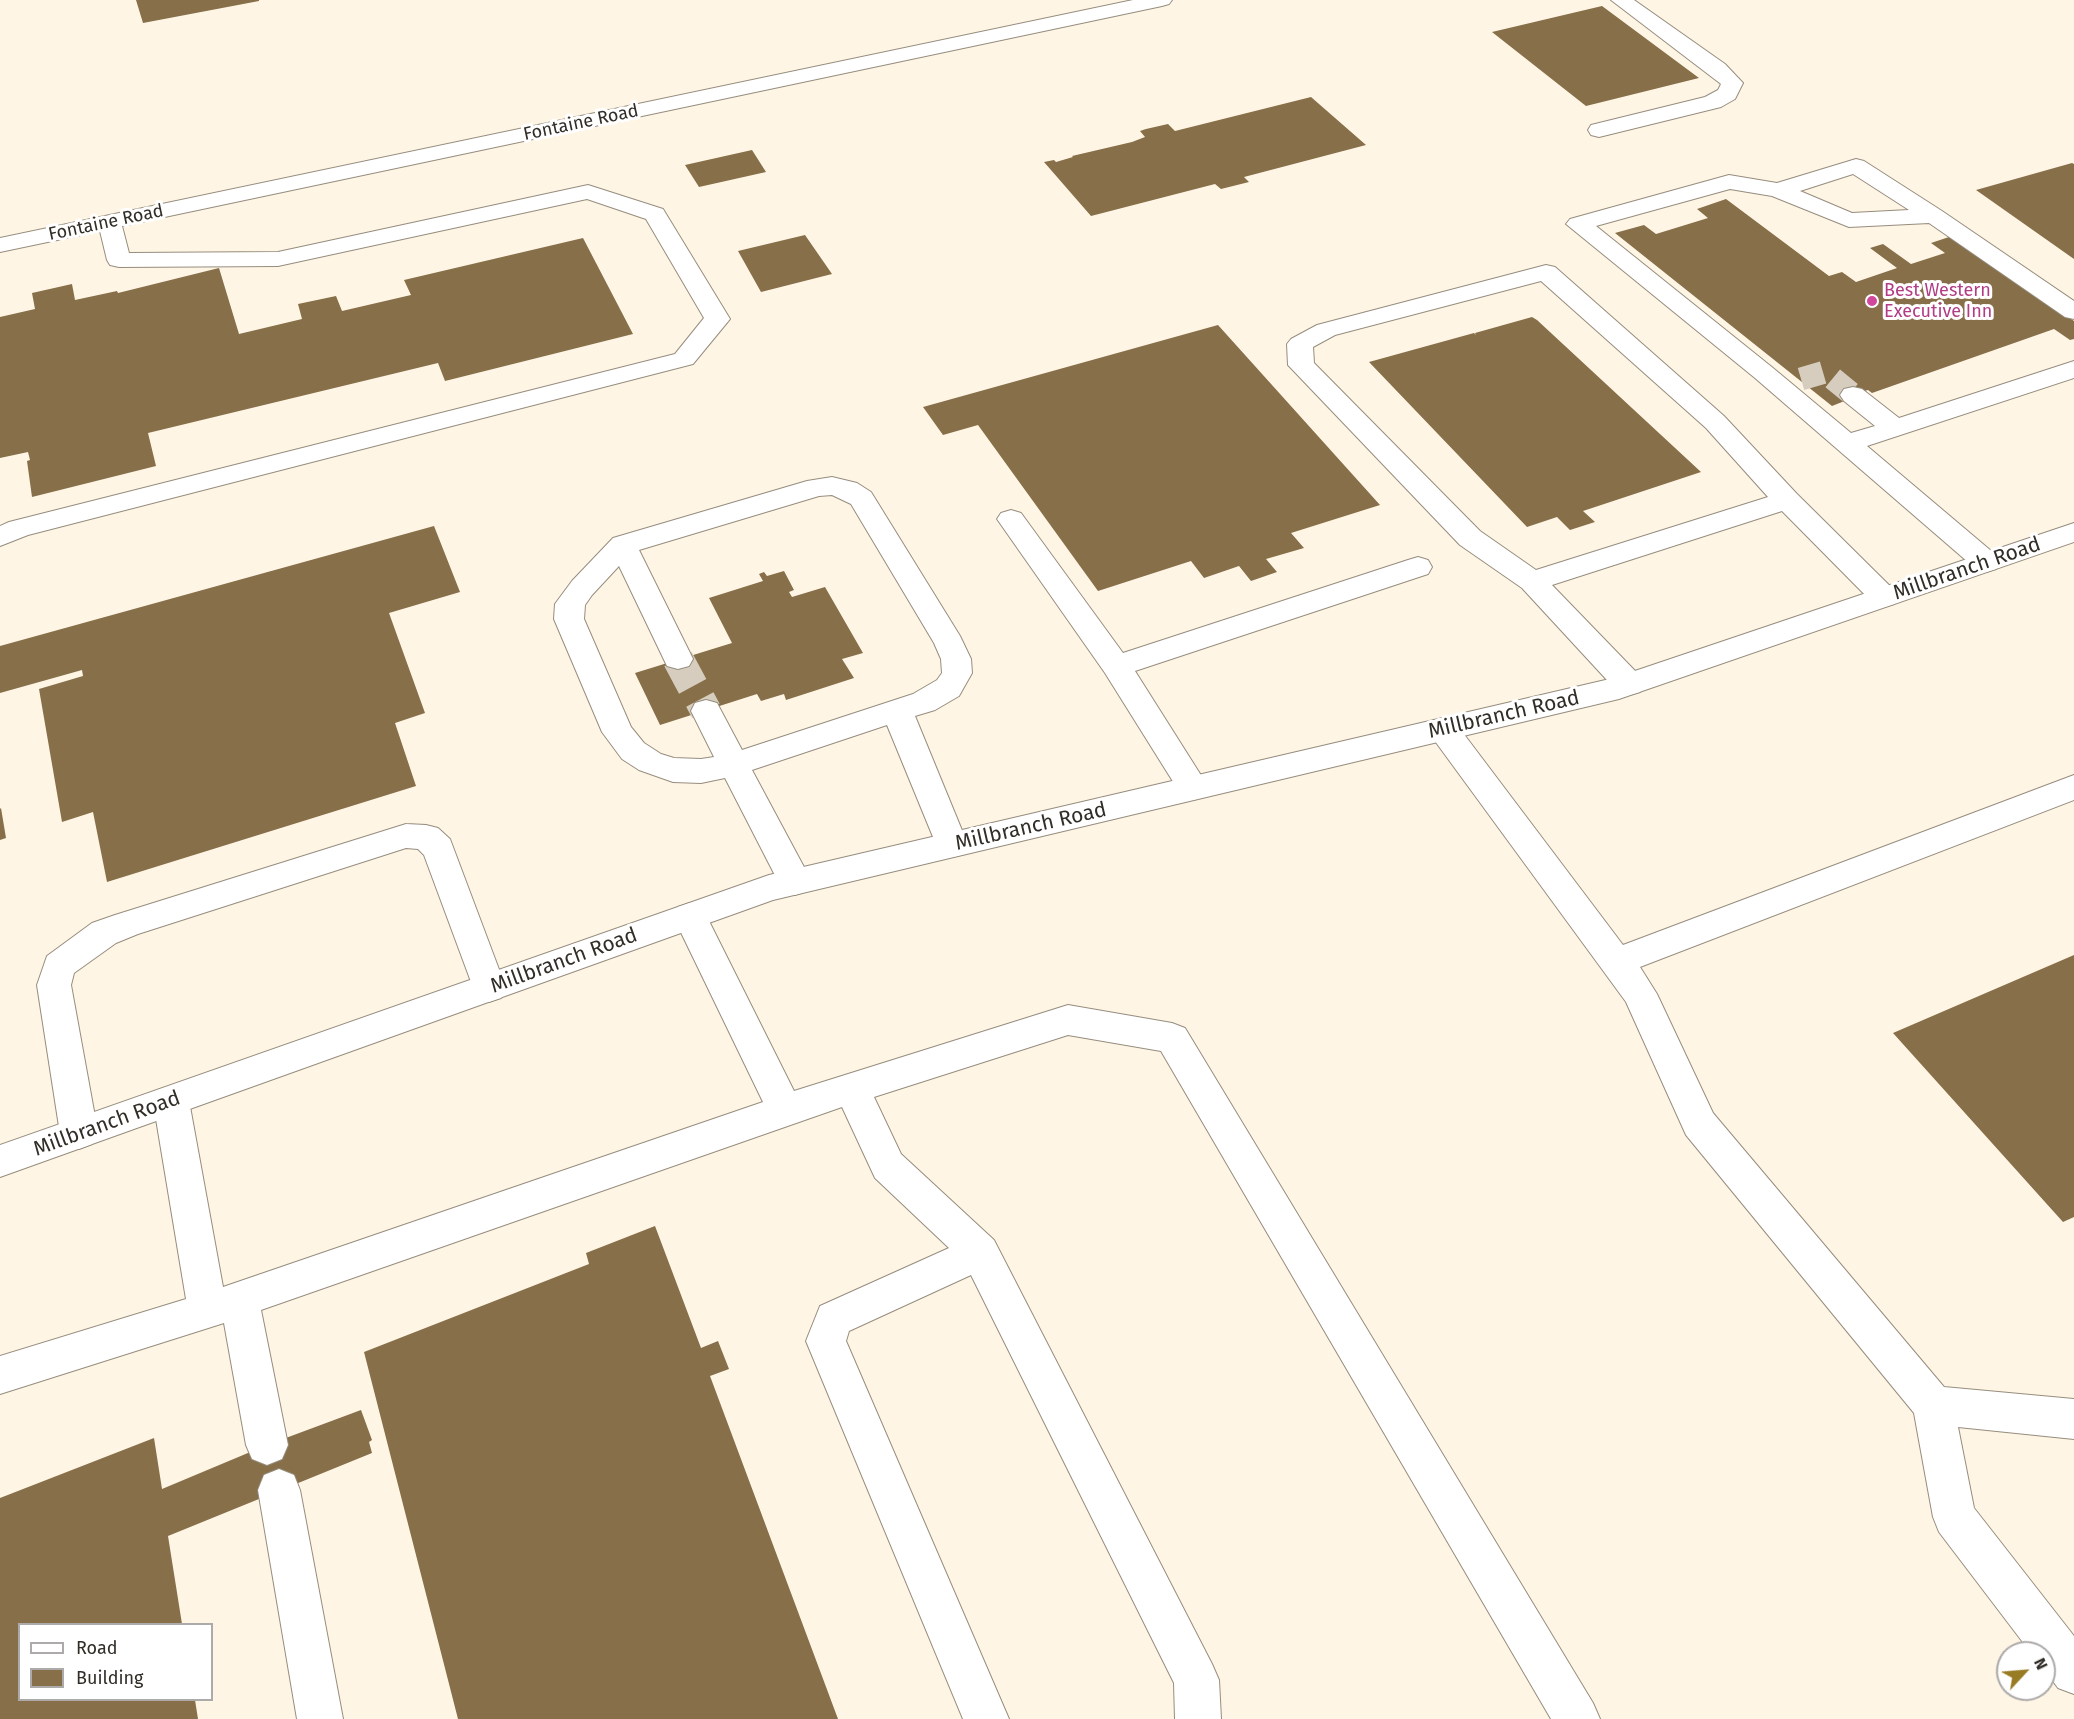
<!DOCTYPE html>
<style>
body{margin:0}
#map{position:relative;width:2074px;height:1719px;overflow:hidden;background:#fff5e5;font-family:"Fira Sans",sans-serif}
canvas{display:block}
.legend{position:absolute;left:18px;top:1623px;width:195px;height:78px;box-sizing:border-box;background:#fff;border:2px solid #adaba9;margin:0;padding:8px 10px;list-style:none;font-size:18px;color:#312d27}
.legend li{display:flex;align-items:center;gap:12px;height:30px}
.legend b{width:30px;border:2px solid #adaba9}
.north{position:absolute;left:1996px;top:1641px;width:60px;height:60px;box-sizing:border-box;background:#fff;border:2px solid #adaba9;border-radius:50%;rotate:64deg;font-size:16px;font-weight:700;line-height:24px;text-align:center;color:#312d27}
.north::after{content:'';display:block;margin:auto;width:21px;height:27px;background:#987c24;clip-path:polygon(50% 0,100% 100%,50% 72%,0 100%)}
</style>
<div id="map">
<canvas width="2074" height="1719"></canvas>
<ul class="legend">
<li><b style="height:8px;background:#fff"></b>Road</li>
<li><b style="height:16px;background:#866f49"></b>Building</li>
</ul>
<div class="north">N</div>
</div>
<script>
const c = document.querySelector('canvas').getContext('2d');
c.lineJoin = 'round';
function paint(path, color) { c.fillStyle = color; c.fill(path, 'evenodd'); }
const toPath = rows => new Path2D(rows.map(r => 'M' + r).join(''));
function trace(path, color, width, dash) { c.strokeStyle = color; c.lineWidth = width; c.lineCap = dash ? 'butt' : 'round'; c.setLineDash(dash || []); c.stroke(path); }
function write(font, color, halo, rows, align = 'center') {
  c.font = font + ' "Fira Sans",sans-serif'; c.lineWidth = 6; c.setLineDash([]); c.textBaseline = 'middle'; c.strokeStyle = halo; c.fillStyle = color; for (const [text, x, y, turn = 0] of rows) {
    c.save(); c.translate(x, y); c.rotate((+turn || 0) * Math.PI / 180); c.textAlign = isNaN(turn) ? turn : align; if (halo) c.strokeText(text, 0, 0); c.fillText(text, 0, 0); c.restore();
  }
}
const building = toPath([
 [136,0,259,0,259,1,143,23],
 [1602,6,1699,78,1586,106,1492,32],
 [1311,97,1366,145,1244,177,1249,182,1221,189,1215,184,1091,216,1044,162,1054,160,1056,162,1073,157,1072,156,1132,142,1145,137,1140,131,1146,129,1168,124,1175,131],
 [752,150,766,172,699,187,685,165],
 [2072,163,2074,164,2074,259,1976,190],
 [1726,199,1829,276,1842,272,1856,282,1897,268,1870,248,1883,244,1911,264,1945,253,1931,243,1952,236,2074,321,2074,339,2070,340,2054,329,1872,393,1868,390,1849,396,1852,398,1832,406,1615,233,1644,225,1656,234,1708,218,1697,209],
 [805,235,832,274,761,292,738,251],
 [583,238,633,334,445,381,438,363,148,433,156,466,32,497,27,461,30,460,28,452,0,458,0,317,35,309,32,293,72,284,75,300,117,291,118,293,219,268,239,334,302,319,298,304,336,296,342,311,411,295,404,280],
 [1532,317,1537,320,1701,472,1583,511,1595,522,1570,530,1557,517,1527,527,1369,362,1474,333,1476,335,1475,333],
 [1218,325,1380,505,1291,533,1304,548,1266,559,1277,572,1251,581,1239,566,1204,578,1191,561,1098,591,978,425,943,435,923,407],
 [434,526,460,592,389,613,425,713,395,723,416,786,107,882,93,812,62,822,39,689,83,676,82,670,0,693,0,646],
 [784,571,794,590,789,592,792,597,825,587,863,653,842,659,854,678,786,700,784,694,761,701,757,694,660,725,635,673,732,643,709,598,763,581,759,574,764,572,767,576],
 [1,808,6,838,0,840,0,809],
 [2074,955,2074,1217,2063,1222,1893,1033],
 [655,1226,701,1348,718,1341,729,1369,710,1376,838,1719,458,1719,364,1352,589,1264,586,1253],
 [361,1410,372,1440,369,1442,372,1453,168,1536,182,1624,20,1624,20,1700,195,1700,198,1719,0,1719,0,1498,154,1438,162,1489,267,1445]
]);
const minorTunnelFar1 = toPath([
 [1801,379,1825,372,1853,395]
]);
const minorTunnel = toPath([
 [678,659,706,711]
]);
const minor = toPath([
 [1133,0,1172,0,1169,4,1162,6,122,226,129,253,278,252,588,185,663,209,730,319,693,364,28,535,0,546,0,526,9,522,675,354,704,318,646,219,587,199,278,266,119,267,110,265,107,260,100,231,0,252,0,238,1133,0],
 [1611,0,1634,0,1725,64,1743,83,1735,99,1721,107,1599,137,1591,135,1588,130,1591,125,1705,97,1718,90,1721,84,1611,0],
 [1856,159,1864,161,1942,211,2074,301,2074,319,2065,317,1929,223,1849,227,1772,196,1730,189,1596,226,1773,368,1851,433,1875,426,1844,401,1840,395,1844,389,1853,387,1862,389,1899,418,2074,361,2074,378,1867,446,1996,555,2000,562,1996,569,1986,572,1976,569,1755,378,1566,224,1570,219,1729,175,1777,183,1856,159],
 [1853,174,1909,210,1852,213,1800,191,1853,174],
 [1546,265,1555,267,1724,416,1797,494,1894,590,1899,597,1894,604,1884,607,1874,604,1782,511,1552,585,1640,676,1644,684,1640,692,1629,695,1618,692,1522,588,1460,545,1288,365,1287,344,1291,339,1317,325,1546,265],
 [1541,281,1706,428,1768,497,1536,570,1480,531,1314,363,1313,347,1335,335,1541,281],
 [832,477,857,483,871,492,960,636,971,659,972,673,959,696,935,710,915,716,968,845,964,854,952,857,940,854,887,725,752,770,812,882,807,891,795,895,783,891,725,778,701,783,673,782,639,770,622,759,602,732,554,619,555,604,572,581,613,538,807,481,832,477],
 [832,495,851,504,934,643,941,659,942,673,937,680,913,694,742,750,717,703,706,700,695,703,691,711,714,757,701,759,674,758,661,754,644,743,631,727,584,619,585,605,592,595,619,566,667,666,678,669,689,666,693,659,639,550,819,496,832,495],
 [1011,510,1021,513,1123,653,1408,560,1418,557,1428,560,1432,567,1428,574,1135,671,1209,788,1204,796,1193,800,1182,796,1105,673,997,519,1001,513,1011,510],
 [1443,718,1454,721,1623,945,2074,775,2074,800,1640,967,1657,994,1713,1113,1944,1387,2074,1399,2074,1439,1958,1427,1974,1508,2074,1636,2074,1694,2058,1688,2044,1669,2044,1653,2031,1653,1939,1532,1933,1517,1914,1413,1686,1135,1626,1002,1432,737,1427,729,1432,721,1443,718],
 [406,824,426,825,438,828,450,839,506,988,501,998,489,1002,477,998,424,855,418,849,406,848,138,934,116,943,74,973,71,985,98,1133,92,1144,79,1149,66,1144,60,1133,37,985,47,956,92,923,115,915,406,824],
 [690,903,702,907,794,1091,1068,1005,1172,1023,1185,1028,1593,1703,1600,1719,1551,1719,1161,1051,1068,1035,874,1097,901,1154,994,1240,1212,1664,1219,1680,1221,1719,1175,1719,1174,1683,971,1275,849,1331,846,1341,1009,1719,963,1719,806,1341,820,1306,949,1248,875,1178,842,1107,261,1310,288,1445,282,1459,267,1465,252,1459,246,1445,224,1323,0,1394,0,1356,186,1299,153,1101,158,1090,171,1086,184,1090,189,1101,223,1287,763,1102,673,916,678,907,690,903],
 [279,1469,294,1475,300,1490,343,1719,297,1719,258,1490,264,1475,279,1469]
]);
const major = toPath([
 [2074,523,2074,542,1619,699,773,900,0,1177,0,1145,769,875,1614,678,2074,523]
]);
const markers = [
 [1872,301,6,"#d1479c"]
];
const farStreetnames = [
 ["Fontaine Road",581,123,-12],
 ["Fontaine Road",106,223,-12]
];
const farHotelnames = [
 ["Best Western",1884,291],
 ["Executive Inn",1884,312]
];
const streetNames = [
 ["Millbranch Road",1967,569,-19],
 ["Millbranch Road",1504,715,-13],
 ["Millbranch Road",1031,827,-13],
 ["Millbranch Road",564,961,-20],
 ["Millbranch Road",107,1124,-20]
];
paint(building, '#866f49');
trace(minorTunnelFar1, '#d6cdbf', 23, [23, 12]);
trace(minorTunnel, '#d6cdbf', 31, [31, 15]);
trace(minor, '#968d7e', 2);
trace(major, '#968d7e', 2);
paint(minor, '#fff');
paint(major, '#fff');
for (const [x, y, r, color] of markers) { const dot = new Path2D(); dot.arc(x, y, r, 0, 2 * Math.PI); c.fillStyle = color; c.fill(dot); trace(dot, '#fff', 2); }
write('18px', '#312d27', '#fff', farStreetnames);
write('18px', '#b23c85', '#fff', farHotelnames, 'left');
write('21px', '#312d27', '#fff', streetNames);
</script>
